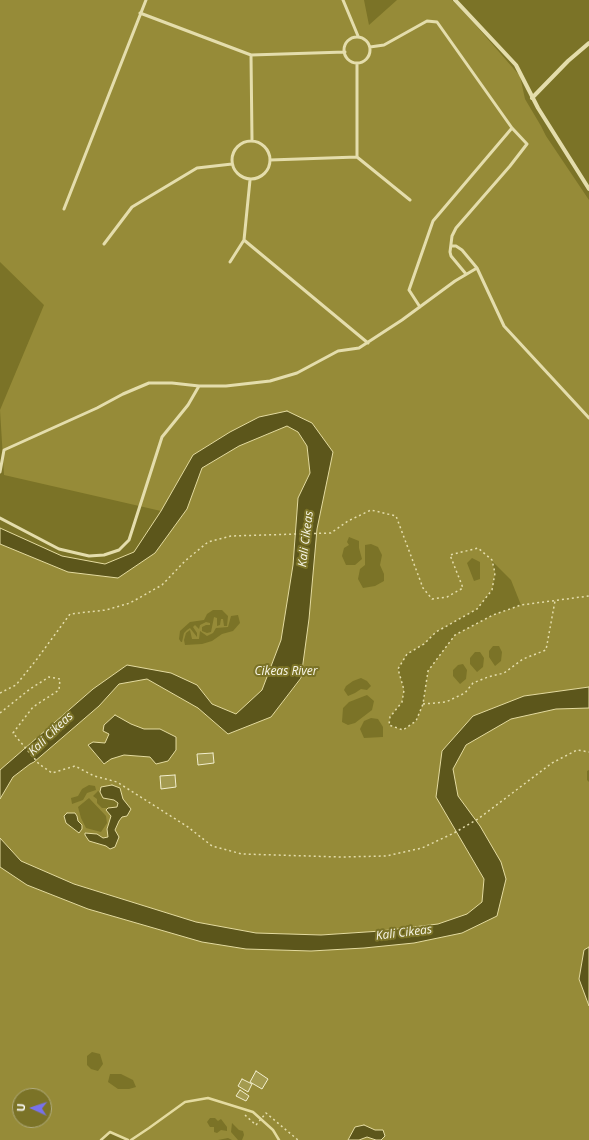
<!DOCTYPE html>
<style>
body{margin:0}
#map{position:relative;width:589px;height:1140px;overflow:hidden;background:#7b7327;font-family:"Open Sans",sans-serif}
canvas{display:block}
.north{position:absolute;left:12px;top:1088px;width:40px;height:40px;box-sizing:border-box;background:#7b7327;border:1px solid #b0ab7d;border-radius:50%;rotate:273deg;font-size:11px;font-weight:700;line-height:16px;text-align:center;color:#fff}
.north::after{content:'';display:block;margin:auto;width:14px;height:18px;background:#7872eb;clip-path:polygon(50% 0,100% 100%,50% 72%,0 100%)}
</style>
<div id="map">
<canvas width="589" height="1140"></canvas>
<div class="north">U</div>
</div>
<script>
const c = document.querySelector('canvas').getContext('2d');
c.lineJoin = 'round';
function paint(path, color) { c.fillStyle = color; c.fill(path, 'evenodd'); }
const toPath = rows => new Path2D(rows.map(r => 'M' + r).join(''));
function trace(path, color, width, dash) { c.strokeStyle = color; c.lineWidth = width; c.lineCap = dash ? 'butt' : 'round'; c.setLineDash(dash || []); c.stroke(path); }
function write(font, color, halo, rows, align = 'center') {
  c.font = font + ' "Open Sans",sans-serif'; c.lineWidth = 4; c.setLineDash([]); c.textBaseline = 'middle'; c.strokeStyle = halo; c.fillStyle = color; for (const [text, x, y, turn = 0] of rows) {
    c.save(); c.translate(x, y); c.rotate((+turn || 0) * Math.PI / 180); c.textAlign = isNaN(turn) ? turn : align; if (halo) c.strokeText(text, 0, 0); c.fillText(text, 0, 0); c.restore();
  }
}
const green = toPath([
 [0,0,364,0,369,25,397,0,452,0,473,22,520,76,525,99,541,126,546,136,589,200,589,687,524,696,473,716,442,751,453,826,484,879,482,902,467,914,438,924,381,931,321,935,256,933,196,922,74,884,21,861,0,838,0,799,13,777,30,764,34,762,99,706,119,684,147,679,198,708,228,734,271,717,302,678,317,528,324,495,312,423,259,417,230,432,193,455,161,511,4,475,0,410,44,305,0,262],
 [349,537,359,541,359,548,362,559,355,565,346,565,342,556,344,548,349,545,347,542],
 [371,544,378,547,382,555,380,565,384,574,384,581,375,586,363,588,358,579,360,569,365,565,365,545],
 [472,558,480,562,480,579,474,581,467,563],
 [492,561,511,580,521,605,493,615,455,635,428,671,423,704,416,721,403,730,389,725,390,717,402,702,404,690,398,669,407,654,424,644,436,632,477,609,492,590,495,573],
 [493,646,499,646,502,652,501,661,495,666,489,657,489,651],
 [475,652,480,652,484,658,483,667,477,672,470,664,470,658],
 [463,664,467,670,466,679,460,684,453,676,453,670,458,665],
 [361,678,367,681,371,686,367,690,361,689,355,693,348,696,344,690,346,686,353,681],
 [367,695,374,701,372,710,355,723,348,725,342,722,343,708,349,702],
 [371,718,378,719,383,727,383,737,364,738,360,729,364,721],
 [131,724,144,729,160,729,176,737,176,750,168,761,150,757,124,755,111,759,103,764,88,745,93,742,105,743,109,734],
 [213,753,214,763,198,765,197,754],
 [175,775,176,787,162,788,161,776],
 [89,785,95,786,96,790,87,793,83,800,72,804,71,798,78,796,82,789],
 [102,787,120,788,123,799,122,817,119,821,115,830,110,849,106,846,89,841,86,833,103,838,108,837,107,829,111,816,106,810,108,808,102,808,97,803,97,799,93,796,98,791,100,792],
 [89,798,106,816,107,823,101,832,86,828,81,818,78,807],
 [287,426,298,432,307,446,310,473,298,498,293,565,281,640,262,690,236,714,212,704,197,685,127,665,93,689,0,770,0,544,68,572,118,578,155,553,187,509,202,468,239,446],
 [213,610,222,610,228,616,227,626,224,626,223,619,221,619,220,625,217,626,217,618,214,617,211,632,207,633,202,631,202,627,206,625,210,625,210,623,206,622,200,625,199,629,195,625,193,627,197,633,197,637,190,628,187,630,184,633,182,642,181,642,179,639,180,631,190,622,204,620,207,614],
 [238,615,240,623,233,631,222,634,212,641,202,644,185,645,184,640,186,633,190,630,192,639,199,639,200,631,207,636,213,633,216,628,228,627,231,616],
 [589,708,589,770,587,771,587,780,589,782,589,947,584,950,579,979,589,1006,589,1140,242,1140,244,1135,243,1131,239,1130,232,1123,231,1132,238,1140,232,1140,228,1138,218,1140,128,1140,110,1132,101,1140,0,1140,0,867,27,885,88,909,202,942,246,949,311,951,364,948,414,943,462,933,497,916,480,826,458,796,452,769,466,745,511,719,556,709],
 [92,1052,100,1054,103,1064,98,1071,91,1069,87,1065,87,1056],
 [110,1074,121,1074,133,1080,136,1087,129,1089,118,1089,108,1082],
 [20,1096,44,1096,44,1120,20,1120],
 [210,1118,215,1118,218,1121,221,1119,227,1127,227,1131,221,1130,217,1133,214,1132,214,1127,210,1127,207,1122]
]);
const water = toPath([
 [287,411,312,423,333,452,317,529,309,619,301,678,271,717,228,734,198,708,147,679,119,684,99,706,34,762,30,764,13,777,0,799,0,770,93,689,127,665,171,673,197,685,212,704,236,714,262,690,281,640,293,565,298,498,310,473,307,446,298,432,287,426,239,446,202,468,187,509,155,553,118,578,68,572,0,544,0,528,62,556,105,564,134,552,161,511,193,455,230,432,259,417,287,411],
 [589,687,589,708,556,709,511,719,466,745,453,769,458,796,480,826,501,862,506,879,497,916,462,933,414,943,364,948,311,951,246,949,202,942,88,909,27,885,0,867,0,838,21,861,74,884,196,922,256,933,321,935,381,931,438,924,467,914,482,902,484,879,436,797,442,751,473,716,524,696,589,687],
 [115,715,131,724,144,729,160,729,176,737,176,750,168,761,156,764,150,757,124,755,111,759,104,764,88,745,93,742,105,743,109,734,103,731,104,725,115,715],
 [112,785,120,788,123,799,131,809,127,816,122,817,119,821,115,830,119,837,115,847,110,849,106,846,89,841,85,835,85,833,97,834,103,838,108,837,107,829,111,816,106,810,108,808,117,807,118,803,114,800,103,798,100,792,101,787,112,785],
 [67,813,75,813,77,816,78,821,82,825,82,829,79,833,66,823,64,816,67,813],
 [589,947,589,1006,579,979,584,950,589,947],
 [364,1125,375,1130,383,1130,385,1136,381,1140,376,1140,367,1137,359,1140,348,1140,355,1127,364,1125]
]);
const stream = toPath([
 [101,1140,110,1132,128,1140],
 [131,1140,149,1128,185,1102,208,1098,253,1112,273,1130,279,1140]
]);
const building = toPath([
 [213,753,214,763,198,765,197,754,213,753],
 [175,775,176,787,161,789,160,776,175,775],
 [256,1071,268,1079,262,1089,250,1082,256,1071],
 [242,1079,252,1084,248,1092,238,1086,242,1079],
 [240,1090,249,1096,246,1101,236,1096,240,1090]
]);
const path = toPath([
 [0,693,16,685,37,659,70,614,106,610,130,603,162,585,185,561,208,542,231,536,331,533,348,521,371,510,396,516,423,588,432,599,447,597,463,588,450,555,478,548,492,560,495,573,492,590,477,609,436,632,424,644,407,654,398,669,404,690,402,702,390,717,389,725,403,730,416,721,423,704,428,671,455,635,493,615,521,605,589,596],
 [423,704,446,702,465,693,473,683,488,677,504,673,523,659,546,650,555,601],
 [0,713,30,689,49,677,60,679,59,690,33,707,13,733,39,764,52,773,75,766,94,776,117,782,188,827,212,846,242,854,341,857,386,856,422,848,454,833,478,819,552,763,577,750,589,752],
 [245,1115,256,1125,266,1113,298,1140]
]);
const lane = toPath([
 [343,0,358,36],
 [140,13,251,55,252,140],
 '344 50a13 13 0 1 1 26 0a13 13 0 1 1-26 0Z',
 [370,47,384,45,427,21,437,22,512,128,527,144,510,166,456,228,452,236,450,252,451,256,466,274],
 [251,55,345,52],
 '232 160a19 19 0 1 1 38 0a19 19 0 1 1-38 0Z',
 [357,157,357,63],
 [270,160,357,157,410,200],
 [64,209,146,0],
 [244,240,368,343],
 [104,244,132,207,197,168,232,164],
 [451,246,456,246,462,250,477,268],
 [230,262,244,240,250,180],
 [420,307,409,290,433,221,512,128],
 [0,472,4,450,97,408,123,394,149,383,172,383,199,386,226,386,270,381,297,373,338,351,359,348,402,320,455,281,477,268,504,326,589,418],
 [0,518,59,549,89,556,104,555,119,550,129,540,162,437,188,405,199,386]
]);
const street = toPath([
 [455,0,516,65,538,108,589,189],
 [532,98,568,61,589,43]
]);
const waterNames = [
 ["Kali Cikeas",306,539,-83],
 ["Cikeas River",286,672],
 ["Kali Cikeas",51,734,-44],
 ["Kali Cikeas",404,933,-7]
];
paint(green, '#968b38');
paint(water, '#5c561b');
trace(water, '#e4dba0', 1);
trace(stream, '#e4dba0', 2.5);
paint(building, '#a49b50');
trace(building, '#f3efce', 1);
trace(path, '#e4ddac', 1.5, [2, 3]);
trace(lane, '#e4ddac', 3);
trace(street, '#e4ddac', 4);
write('italic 12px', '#f9f7e9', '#7b7327', waterNames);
</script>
